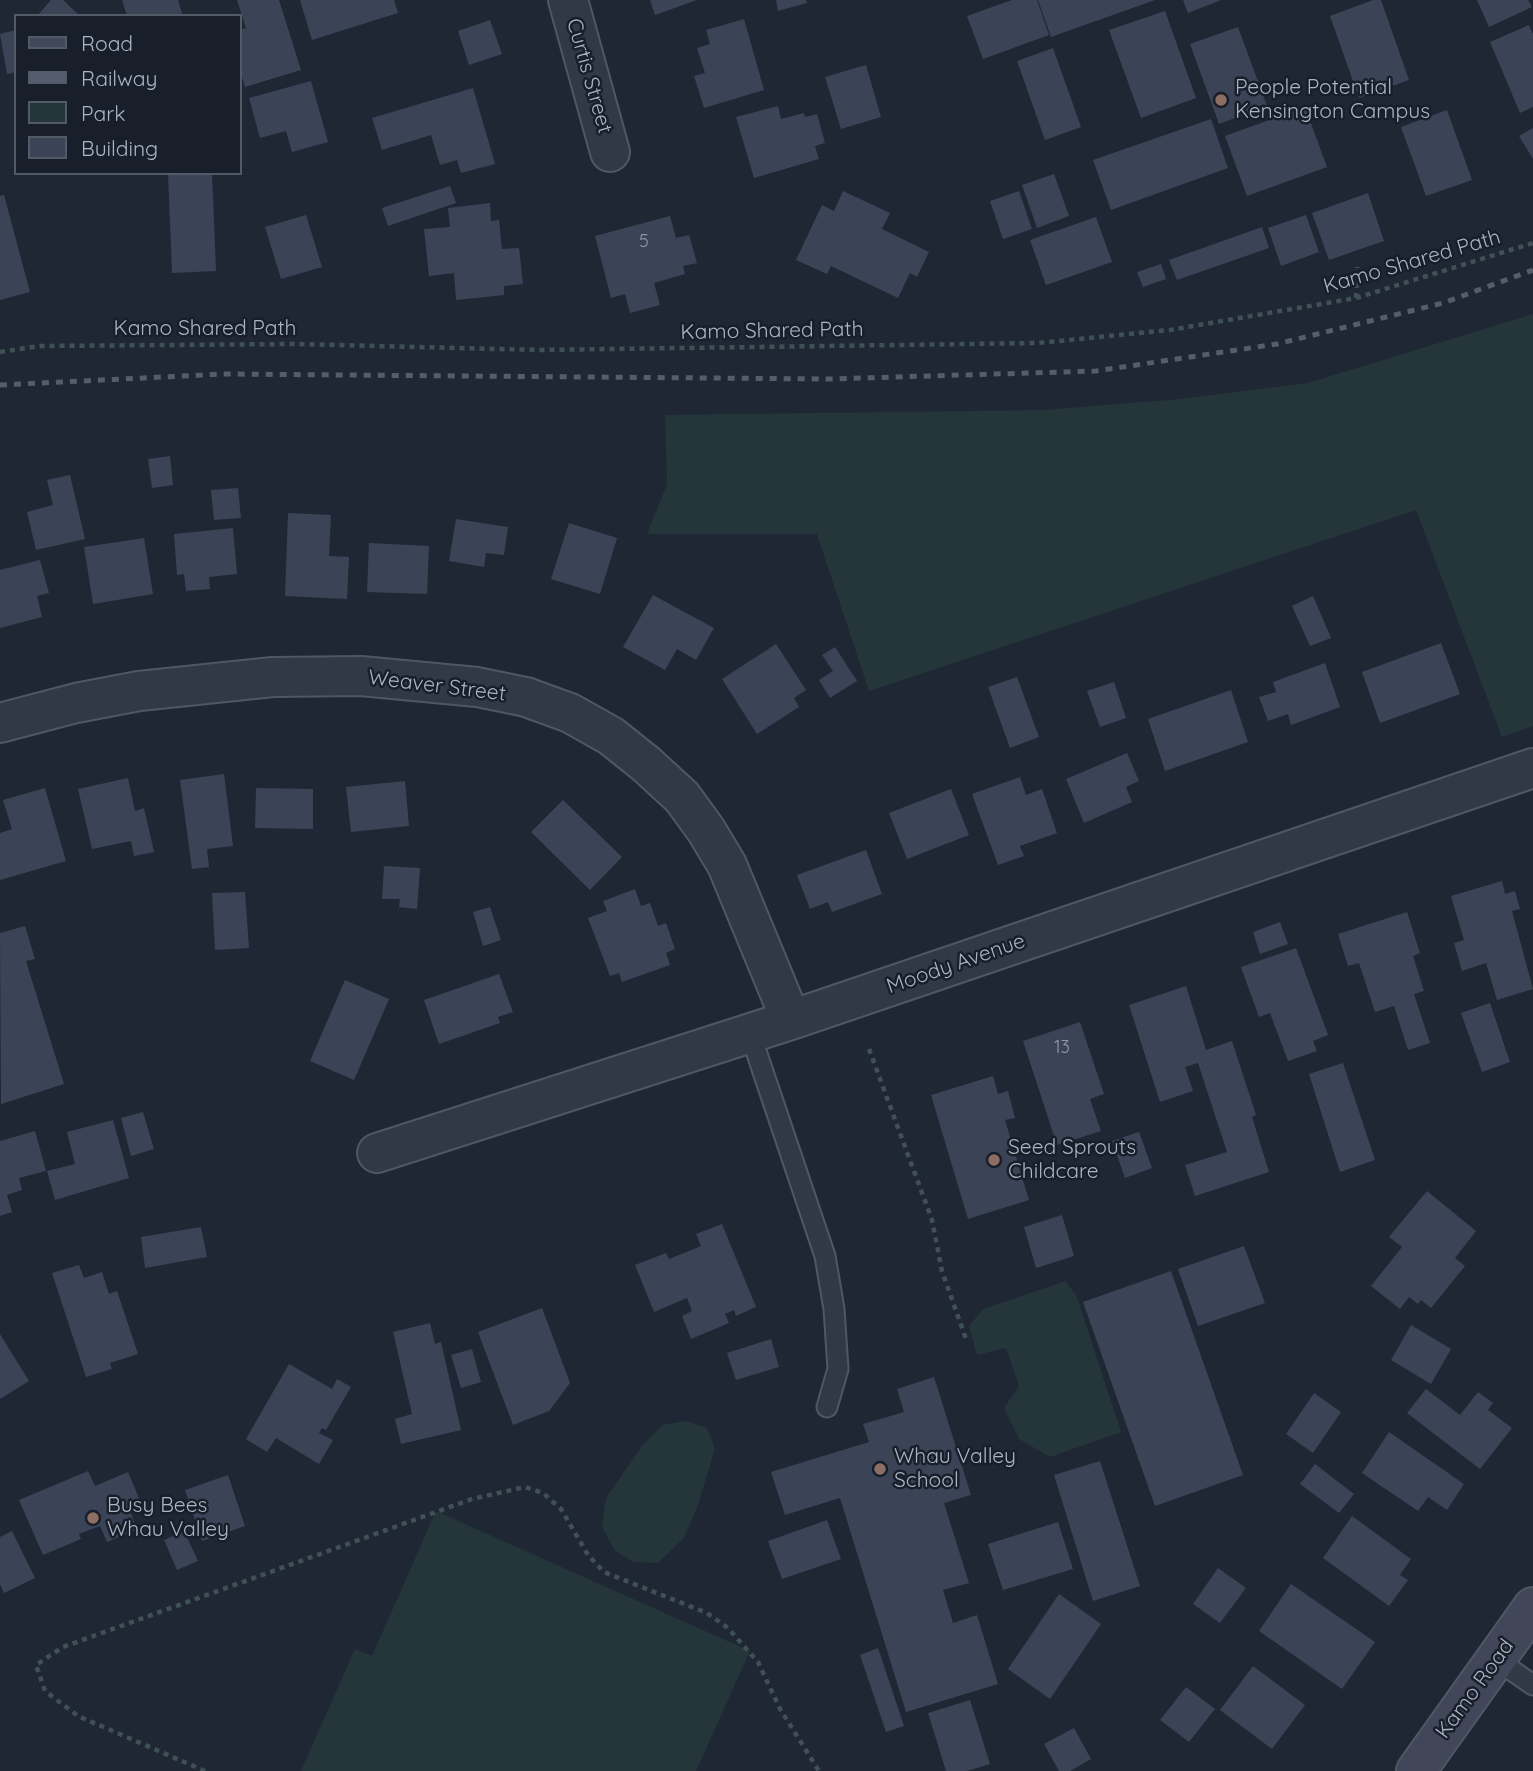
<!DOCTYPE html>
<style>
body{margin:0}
#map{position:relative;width:1533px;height:1771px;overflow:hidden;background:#1f2735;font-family:Quicksand,sans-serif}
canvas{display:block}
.legend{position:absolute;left:14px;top:14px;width:228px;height:161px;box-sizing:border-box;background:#181e2a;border:2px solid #535a67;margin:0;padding:9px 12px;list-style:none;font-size:21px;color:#acb3c3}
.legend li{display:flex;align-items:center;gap:14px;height:35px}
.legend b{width:35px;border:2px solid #535a67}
</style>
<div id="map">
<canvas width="1533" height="1771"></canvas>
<ul class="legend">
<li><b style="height:9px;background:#414759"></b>Road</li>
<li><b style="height:9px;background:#545c6d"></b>Railway</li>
<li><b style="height:19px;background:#243639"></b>Park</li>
<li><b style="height:19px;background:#3b4456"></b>Building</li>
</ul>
</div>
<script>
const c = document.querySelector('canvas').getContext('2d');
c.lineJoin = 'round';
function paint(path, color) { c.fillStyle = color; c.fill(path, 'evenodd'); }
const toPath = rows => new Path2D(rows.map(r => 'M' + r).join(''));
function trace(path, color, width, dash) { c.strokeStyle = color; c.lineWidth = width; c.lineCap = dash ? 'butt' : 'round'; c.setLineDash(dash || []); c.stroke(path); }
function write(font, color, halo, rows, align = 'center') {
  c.font = font + ' Quicksand,sans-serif'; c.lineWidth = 5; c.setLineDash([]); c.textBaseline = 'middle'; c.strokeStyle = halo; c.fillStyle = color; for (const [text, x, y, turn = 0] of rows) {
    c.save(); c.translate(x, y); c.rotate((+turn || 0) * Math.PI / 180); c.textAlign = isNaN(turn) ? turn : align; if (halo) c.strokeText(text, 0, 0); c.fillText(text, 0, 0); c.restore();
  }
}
const green = toPath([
 [1533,314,1533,726,1502,737,1416,510,869,691,817,534,647,534,667,484,665,415,1045,410,1180,399,1308,383],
 [1066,1281,1077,1297,1121,1432,1050,1457,1019,1439,1004,1408,1019,1386,1006,1348,977,1355,969,1326,983,1309],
 [686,1421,707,1428,715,1448,698,1505,684,1538,658,1563,634,1562,615,1551,602,1527,606,1498,642,1446,662,1425],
 [436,1511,750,1651,696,1771,301,1771,355,1649,372,1656]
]);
const building = toPath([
 [51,0,63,0,80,16,37,16],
 [122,0,178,0,183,16,127,16],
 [237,0,279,0,301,70,245,87,240,70,240,30,246,28],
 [300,0,394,0,398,13,312,40],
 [650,0,697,0,655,15],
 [776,0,806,0,807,3,778,11],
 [1012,0,1037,0,1049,35,983,59,967,16],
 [1038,0,1155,0,1051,37],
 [1183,0,1221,0,1188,13],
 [1373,0,1381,0,1409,80,1359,98,1330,16],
 [1477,0,1528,0,1532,7,1489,27],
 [1165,11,1196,98,1141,118,1109,30],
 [744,19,764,90,704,108,694,76,705,73,697,48,710,44,706,30],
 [490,20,502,54,469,65,458,31],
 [1529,25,1533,34,1533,107,1520,113,1490,42],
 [1238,27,1267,106,1219,124,1190,44],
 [16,30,16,72,7,74,0,34],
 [1053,48,1081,127,1045,140,1017,61],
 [866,65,881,117,841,129,825,77],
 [311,81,328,142,292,152,286,131,260,138,249,98],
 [473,88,495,164,461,173,457,160,440,165,431,135,382,150,372,118],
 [778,106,781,119,804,113,805,117,817,114,825,143,815,146,819,159,754,178,736,117],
 [1305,107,1327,167,1247,196,1225,136],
 [1447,110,1472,180,1426,196,1401,127],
 [1211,119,1228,168,1111,210,1093,160],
 [1533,128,1533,159,1519,136],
 [168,173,212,173,216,271,172,273],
 [1054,174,1069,216,1037,228,1022,185],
 [450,186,456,203,388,226,382,208],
 [843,191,890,213,882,229,929,252,917,277,910,273,898,298,831,266,827,274,796,260,822,205,834,211],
 [1019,191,1032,229,1003,239,990,201],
 [1368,193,1384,241,1329,260,1312,213],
 [4,195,30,292,0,300,0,196],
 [490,203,491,221,499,220,502,249,519,248,523,284,504,286,504,295,456,300,454,273,429,276,424,229,450,227,448,208],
 [306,215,322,267,281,279,265,227],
 [1306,215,1319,252,1281,266,1268,228],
 [670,216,676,238,689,235,697,263,683,266,685,274,654,283,660,305,630,313,625,294,611,298,595,236],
 [1096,217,1112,262,1046,285,1030,240],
 [1262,227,1269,248,1177,280,1169,260],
 [1161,264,1166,279,1143,287,1137,272],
 [170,456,173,485,152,488,148,459],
 [70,475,85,539,36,550,27,512,53,505,47,480],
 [238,488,241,518,214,520,211,490],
 [288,513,331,515,329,556,349,557,347,599,285,596],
 [456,519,508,527,504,555,486,553,484,567,449,561],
 [569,523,617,538,600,594,551,579],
 [233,528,237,574,209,577,210,589,186,591,184,574,177,575,174,534],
 [144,538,153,594,93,604,84,547],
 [369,543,429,546,427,594,367,592],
 [40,560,49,593,37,596,42,617,0,628,0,570],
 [653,595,714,628,696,660,677,649,665,670,623,647],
 [1313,596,1331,638,1310,646,1292,606],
 [1441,643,1460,694,1380,723,1362,672],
 [776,644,806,690,794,698,799,707,757,734,722,679],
 [835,647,857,681,830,698,819,680,833,671,822,655],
 [1325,663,1340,707,1291,725,1288,714,1268,721,1259,697,1276,692,1273,682],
 [1017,677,1039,737,1010,748,988,687],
 [1114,682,1126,718,1100,727,1087,691],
 [1231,690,1248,742,1165,771,1148,719],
 [1127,753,1139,781,1126,787,1132,802,1084,823,1066,779],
 [224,774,233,846,207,849,209,867,192,869,180,780],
 [1020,777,1026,795,1042,789,1057,833,1020,846,1024,856,998,865,972,794],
 [128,778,135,811,144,808,154,852,134,856,131,841,92,849,78,789],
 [405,781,409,826,351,832,346,787],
 [45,788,66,861,0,880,0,833,12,829,3,800],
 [256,788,313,789,313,829,255,828],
 [951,789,969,835,907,859,889,813],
 [563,800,622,857,590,890,531,832],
 [866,850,882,894,832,912,828,902,810,909,797,875],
 [384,866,420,868,417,909,399,907,400,899,382,899],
 [1502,881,1505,894,1515,891,1520,909,1512,911,1533,989,1497,1000,1486,963,1462,971,1454,943,1464,940,1451,896],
 [635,889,641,906,650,903,658,926,666,923,675,949,666,953,670,965,622,982,619,973,610,976,588,918,607,911,603,901],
 [245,892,249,948,215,950,212,893],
 [490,907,501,940,483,946,473,912],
 [1407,912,1420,953,1413,956,1424,991,1414,994,1430,1043,1408,1050,1394,1006,1375,1012,1359,963,1348,966,1338,934],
 [1280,922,1288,944,1260,954,1253,932],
 [25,926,35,959,26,961,64,1084,1,1104,0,933],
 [1296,948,1328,1035,1313,1041,1317,1051,1288,1061,1270,1013,1259,1017,1241,967],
 [499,974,513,1012,498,1017,500,1023,439,1044,424,1000],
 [345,980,389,999,354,1080,310,1061],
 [1186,986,1206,1050,1232,1041,1256,1115,1252,1117,1269,1172,1195,1196,1185,1165,1227,1152,1198,1063,1185,1067,1193,1091,1160,1102,1129,1005],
 [1490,1003,1510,1062,1482,1072,1461,1013],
 [1080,1022,1104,1094,1090,1099,1101,1131,1057,1145,1023,1041],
 [1343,1063,1375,1160,1340,1172,1309,1074],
 [993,1076,998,1094,1008,1091,1015,1118,1005,1120,1029,1200,968,1219,931,1095],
 [143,1112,154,1149,131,1156,121,1118],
 [113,1120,129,1178,55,1200,47,1171,75,1164,67,1132],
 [35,1131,46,1171,19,1178,22,1190,7,1195,12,1212,0,1216,0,1141],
 [1139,1132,1152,1168,1125,1178,1112,1141],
 [1427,1191,1476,1231,1455,1258,1465,1266,1431,1308,1421,1300,1418,1304,1409,1297,1400,1309,1371,1286,1402,1247,1389,1237],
 [1062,1215,1074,1256,1036,1268,1024,1227],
 [722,1224,756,1307,736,1316,734,1310,725,1314,729,1323,691,1339,682,1316,692,1311,687,1298,654,1312,635,1265,666,1253,669,1259,701,1246,696,1234],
 [201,1227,207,1257,145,1268,141,1237],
 [1244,1246,1265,1303,1198,1326,1178,1269],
 [79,1265,84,1278,102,1272,109,1294,117,1291,138,1354,110,1363,112,1369,86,1377,52,1273],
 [1171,1271,1243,1475,1155,1506,1083,1302],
 [542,1308,570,1383,549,1411,513,1425,478,1332],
 [430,1323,435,1344,441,1342,461,1430,401,1444,395,1419,412,1414,393,1332],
 [1411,1325,1451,1349,1431,1384,1391,1360],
 [0,1334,29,1381,0,1399],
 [771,1339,779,1367,736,1380,727,1353],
 [472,1349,481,1382,461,1388,451,1355],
 [289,1364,332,1389,337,1379,351,1387,326,1430,322,1428,319,1433,333,1440,319,1464,276,1438,267,1452,246,1439],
 [934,1377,971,1495,944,1503,969,1583,943,1590,953,1623,977,1615,998,1684,906,1712,840,1498,785,1515,771,1472,869,1442,863,1424,904,1412,897,1389],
 [1426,1389,1460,1415,1478,1392,1493,1403,1488,1410,1512,1428,1480,1469,1407,1413],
 [1314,1393,1341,1412,1313,1453,1286,1434],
 [1389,1432,1464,1484,1447,1510,1428,1497,1418,1511,1362,1473],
 [1100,1461,1140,1586,1093,1601,1054,1475],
 [1315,1464,1354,1494,1339,1513,1300,1484],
 [88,1471,95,1486,128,1472,143,1508,131,1513,137,1530,107,1542,100,1526,79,1534,81,1539,43,1555,19,1500],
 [228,1475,245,1526,202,1541,185,1490],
 [1352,1516,1411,1559,1400,1575,1408,1580,1389,1606,1323,1558],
 [827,1520,841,1559,782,1579,768,1541],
 [1058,1522,1073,1569,1003,1590,988,1544],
 [12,1531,35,1578,4,1593,0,1584,0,1537],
 [184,1531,198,1561,177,1570,164,1540],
 [1218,1568,1246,1588,1220,1623,1193,1604],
 [1291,1584,1375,1642,1342,1689,1259,1631],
 [1059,1594,1101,1624,1050,1699,1008,1669],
 [878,1648,904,1726,886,1732,860,1655],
 [1253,1666,1305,1705,1272,1749,1220,1710],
 [1186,1687,1215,1709,1189,1742,1160,1720],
 [970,1700,990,1764,967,1771,946,1771,928,1713],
 [1074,1728,1091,1759,1070,1771,1059,1771,1044,1744]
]);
const path = toPath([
 [1356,298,1357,267],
 [0,352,40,346,295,344,540,350,1038,343,1170,330,1356,298,1533,243],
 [869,1049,932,1220,942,1271,966,1339],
 [205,1771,78,1716,45,1691,36,1665,63,1647,472,1499,525,1487,543,1493,561,1509,588,1555,604,1572,707,1613,728,1628,758,1662,780,1709,819,1771]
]);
const service = toPath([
 [750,1033,825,1256,834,1309,838,1369,827,1407],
 [1497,1660,1533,1685]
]);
const minor = toPath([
 [568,0,610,152],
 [0,723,76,703,139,691,273,677,361,676,477,687,526,697,570,713,611,736,646,764,682,797,706,830,727,865,791,1020],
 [377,1153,791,1020,1533,768]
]);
const secondary = toPath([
 [1416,1771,1533,1607]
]);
const rail = toPath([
 [0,385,224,374,829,379,1096,371,1277,344,1443,303,1533,270]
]);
const markers = [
 [1221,100,7,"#8d6e63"],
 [994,1160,7,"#8d6e63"],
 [880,1469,7,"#8d6e63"],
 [93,1518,7,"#8d6e63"]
];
const numberNames = [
 ["5",644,242],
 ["13",1062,1048]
];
const streetNames = [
 ["Curtis Street",589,76,74],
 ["Kamo Shared Path",1412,262,-16],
 ["Kamo Shared Path",205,329],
 ["Kamo Shared Path",772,331,-1],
 ["Weaver Street",437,686,7],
 ["Moody Avenue",956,964,-19],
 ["Kamo Road",1475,1689,-54]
];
const poiNames = [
 ["People Potential",1235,88],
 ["Kensington Campus",1235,112],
 ["Seed Sprouts",1008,1148],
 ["Childcare",1008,1172],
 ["Whau Valley",894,1457],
 ["School",894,1481],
 ["Busy Bees",107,1506],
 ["Whau Valley",107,1530]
];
paint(green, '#243639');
paint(building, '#3b4456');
trace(service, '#505664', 23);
trace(minor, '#505664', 42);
trace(secondary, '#505664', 42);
trace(path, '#405156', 4.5, [5, 5]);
trace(service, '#323946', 19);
trace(minor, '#323946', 38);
trace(secondary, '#414759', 38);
trace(rail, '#545c6d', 5, [7, 7]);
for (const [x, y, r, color] of markers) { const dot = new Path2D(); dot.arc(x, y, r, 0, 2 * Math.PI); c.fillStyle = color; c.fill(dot); trace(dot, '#181e2a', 2.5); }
write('18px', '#9097a8', null, numberNames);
write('21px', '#acb3c3', '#181e2a', streetNames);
write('21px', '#acb3c3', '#181e2a', poiNames, 'left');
</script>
